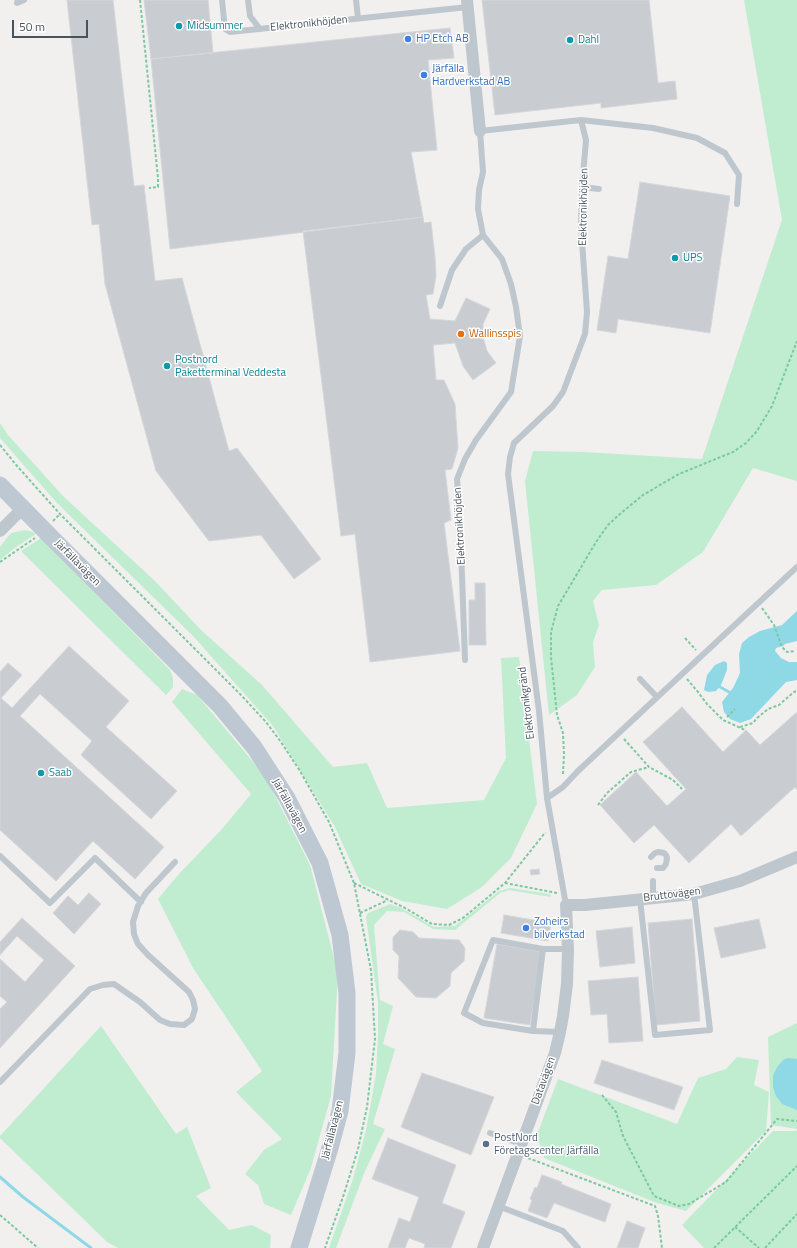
<!DOCTYPE html>
<meta charset="utf-8">
<style>
body{margin:0}
#map{position:relative;width:797px;height:1248px;overflow:hidden;background:#f2efef;font-family:"Titillium Web",sans-serif}
canvas{display:block}
.scale{position:absolute;left:12px;top:20px;width:76px;height:18px;box-sizing:border-box;border:2px solid #48535c;border-top:0;padding-left:5px;font-size:12px;line-height:14px;white-space:nowrap;color:#48535c;-webkit-text-stroke:3px #fff;paint-order:stroke}
</style>
<div id="map">
<canvas width="797" height="1248"></canvas>
<div class="scale">50 m</div>
</div>
<script>
const c = document.querySelector('canvas').getContext('2d');
c.lineJoin = 'round';
function paint(path, color) { c.fillStyle = color; c.fill(path, 'evenodd'); }
const toPath = rows => new Path2D(rows.map(r => 'M' + r).join(''));
function trace(path, color, width, dash) { c.strokeStyle = color; c.lineWidth = width; c.lineCap = dash ? 'butt' : 'round'; c.setLineDash(dash || []); c.stroke(path); }
function write(font, color, halo, rows, align = 'center') {
  c.font = font + ' "Titillium Web",sans-serif'; c.lineWidth = 3; c.setLineDash([]); c.textBaseline = 'middle'; c.strokeStyle = halo; c.fillStyle = color; for (const [text, x, y, turn = 0] of rows) {
    c.save(); c.translate(x, y); c.rotate((+turn || 0) * Math.PI / 180); c.textAlign = isNaN(turn) ? turn : align; if (halo) c.strokeText(text, 0, 0); c.fillText(text, 0, 0); c.restore();
  }
}
const green = toPath([
 [744,0,797,0,797,481,753,468,703,552,656,585,602,590,593,601,599,625,593,642,595,667,577,695,549,715,525,481,533,451,584,452,702,459,782,220],
 [0,423,8,435,63,496,155,581,201,630,262,685,333,767,367,763,387,808,484,800,506,758,501,658,519,657,537,804,511,858,482,887,447,909,402,901,361,884,335,827,273,726,194,637,57,503,0,438],
 [25,530,33,532,36,534,16,547,0,560,0,547,6,539,11,533],
 [41,538,170,670,173,678,173,687,166,695,21,551],
 [182,689,197,695,265,776,310,865,338,973,331,1096,311,1168,291,1215,264,1204,258,1185,245,1174,264,1150,282,1139,236,1092,262,1071,193,968,158,899,178,875,222,829,251,794,172,702],
 [510,888,550,894,551,897,509,890,500,893,455,930,433,929,404,912,387,911,374,925,380,1000,393,1006,383,1044,395,1049,373,1124,385,1129,365,1171,336,1248,329,1248,353,1179,366,1130,376,1074,378,1033,378,1003,366,917,368,913,390,904,401,908,434,927,455,926,499,891],
 [797,1023,797,1129,771,1125,768,1037],
 [101,1026,176,1134,187,1127,211,1188,196,1196,229,1230,252,1225,271,1235,270,1248,118,1248,107,1242,0,1138,0,1136],
 [737,1057,759,1060,754,1085,769,1092,766,1131,686,1211,657,1203,544,1158,537,1135,558,1079,677,1124,698,1078,726,1069],
 [773,1131,797,1131,797,1248,704,1248,682,1225]
]);
const water = toPath([
 [797,611,797,641,785,644,783,646,776,648,775,651,781,658,789,662,797,662,797,680,786,682,751,719,740,723,730,719,724,712,722,702,733,688,740,673,739,654,742,643,749,637,760,631,782,625],
 [724,661,727,663,727,670,721,685,716,691,708,692,704,690,707,675,715,665],
 [788,1058,797,1059,797,1110,782,1104,776,1096,773,1087,773,1076,777,1067,784,1059]
]);
const stream = toPath([
 [720,687,729,692],
 [0,1177,23,1197,91,1248]
]);
const building = toPath([
 [67,0,113,0,134,186,144,185,155,281,182,278,229,451,237,448,321,559,294,579,261,535,209,541,156,471,105,284,99,224,92,225,67,0],
 [144,0,208,0,213,53,151,59,144,0],
 [482,0,649,0,658,83,675,81,677,99,601,108,601,103,495,115,482,0],
 [450,28,454,58,428,60,437,150,411,152,423,217,170,249,151,59,450,28],
 [640,182,730,196,710,333,618,319,616,333,597,330,608,256,628,259,640,182],
 [423,217,424,223,431,222,435,257,436,276,433,294,426,295,430,319,455,321,466,298,490,309,483,324,483,337,487,351,496,363,473,380,463,366,455,343,433,345,436,380,444,380,455,404,458,448,452,469,445,470,451,520,444,523,460,651,370,662,355,534,341,536,303,231,423,217],
 [475,583,485,583,486,645,469,645,469,600,475,600,475,583],
 [69,646,129,701,106,727,177,791,151,819,81,755,92,741,40,694,20,716,164,847,135,879,93,841,56,881,0,830,0,672,8,663,22,675,1,698,12,708,69,646],
 [682,707,723,752,746,730,760,745,797,712,797,790,795,787,741,836,731,824,689,863,654,825,634,843,600,805,636,772,667,806,686,789,643,742,682,707],
 [539,869,540,874,531,875,530,870,539,869],
 [89,893,101,904,74,934,53,913,68,896,78,905,89,893],
 [504,915,551,923,548,941,501,933,504,915],
 [22,918,75,966,0,1048,0,1009,7,1002,0,996,0,959,25,982,44,960,17,936,0,955,0,942,22,918],
 [692,919,700,1021,656,1025,648,923,692,919],
 [759,919,766,948,721,958,714,928,759,919],
 [632,927,635,963,600,967,596,931,632,927],
 [400,930,413,932,419,938,459,940,465,948,464,961,451,973,450,986,436,998,416,997,398,978,399,956,393,950,393,937,400,930],
 [497,944,542,952,530,1025,484,1018,497,944],
 [638,977,643,1041,609,1043,607,1014,591,1015,588,981,638,977],
 [602,1060,683,1087,674,1110,594,1083,602,1060],
 [422,1073,494,1097,471,1155,401,1127,422,1073],
 [388,1138,456,1165,442,1203,465,1212,451,1248,424,1248,425,1244,409,1238,405,1248,388,1248,399,1218,410,1222,419,1197,372,1179,388,1138],
 [542,1175,562,1182,561,1184,611,1204,605,1222,554,1203,547,1218,528,1211,532,1200,530,1199,535,1187,537,1188,542,1175],
 [627,1221,645,1228,638,1248,617,1248,627,1221]
]);
const path = toPath([
 [140,0,158,178,158,187,149,188],
 [0,445,17,466,60,514,241,695,266,722,281,742,300,771,329,822,354,883,371,970,375,1039,367,1107,358,1149,344,1194,325,1248],
 [53,521,60,514],
 [0,562,35,538],
 [762,608,774,625,782,647,787,652,795,651],
 [685,638,696,650],
 [687,679,698,692,707,704,723,720,745,730],
 [727,717,735,709],
 [740,727,753,723,757,718,768,709,779,705,794,692,797,691],
 [624,739,649,767,673,780,682,789],
 [563,774,564,754,563,733,557,715,551,657,551,632,558,606,596,542,608,525,621,513,643,495,679,474,733,452,746,443,757,431,772,406,797,341],
 [598,805,607,793,631,772,649,767],
 [354,883,405,908,432,924,449,925,463,918,505,883,544,834,546,833],
 [505,883,557,893],
 [360,913,388,900],
 [602,1095,616,1112,623,1136,654,1196,679,1206,689,1204,726,1182,777,1119,797,1121],
 [528,1158,655,1206,658,1216,662,1248],
 [0,1215,38,1248],
 [735,1227,759,1248],
 [714,1248,797,1166],
 [765,1248,797,1214]
]);
const lane = toPath([
 [18,0,17,3,24,0],
 [222,0,225,29,230,32,468,7],
 [248,0,250,16,260,29],
 [356,0,358,18],
 [582,187,599,189],
 [440,306,452,270,466,249,483,235],
 [465,660,460,519,457,479,465,459,476,440,511,392,520,336,516,307,511,284,502,259,483,235,478,209,479,190,483,172,480,131,581,120,653,128,697,138,725,153,739,175,737,204],
 [640,679,657,697],
 [547,798,563,787,578,771,797,567],
 [0,856,50,903,95,858,141,902],
 [651,857,655,853,658,852,664,853,666,855,667,858,666,864,663,868,657,868],
 [653,881,653,898],
 [640,899,655,1035,710,1030,694,894],
 [566,905,547,798,539,711,508,474,510,457,514,443,553,406,563,392,585,334,587,312,581,227,582,187,586,140,581,120],
 [533,1031,543,949],
 [560,1032,533,1031,483,1023,464,1013,493,940,543,949,568,949],
 [0,1082,90,989,103,985,114,984,140,1002,160,1020,170,1024,184,1025,192,1019,195,1009,193,1000,189,992,148,955,138,944,134,934,133,922,138,906,146,893,175,862],
 [490,1133,521,1144],
 [498,1206,563,1231,578,1248]
]);
const street = toPath([
 [467,0,480,131],
 [0,531,23,508],
 [483,1248,555,1053,560,1032,563,1016,567,984,568,949,566,905,585,905,694,894,740,881,797,857]
]);
const secondary = toPath([
 [0,485,51,537,220,706,254,747,287,798,320,863,340,935,347,993,347,1053,340,1111,330,1148,299,1248]
]);
const markers = [
 [179,26,4,"#0f9aa8"],
 [408,39,4,"#3f7fe0"],
 [570,40,4,"#0f9aa8"],
 [424,75,4,"#3f7fe0"],
 [675,258,4,"#0f9aa8"],
 [461,334,4,"#e8710a"],
 [167,366,4,"#0f9aa8"],
 [41,773,4,"#0f9aa8"],
 [526,928,4,"#3f7fe0"],
 [486,1144,4,"#5c6f8a"]
];
const streetNames = [
 ["Elektronikhöjden",309,24,-6],
 ["Elektronikhöjden",584,207,-89],
 ["Elektronikhöjden",460,526,-93],
 ["Järfällavägen",77,563,45],
 ["Elektronikgränd",527,703,-97],
 ["Järfällavägen",289,806,61],
 ["Bruttovägen",672,895,-7],
 ["Datavägen",544,1081,-70],
 ["Järfällavägen",333,1130,-76]
];
const cultureNames = [
 ["Midsummer",187,26],
 ["Dahl",578,40],
 ["UPS",683,258],
 ["Postnord",175,360],
 ["Paketterminal Veddesta",175,373],
 ["Saab",49,773]
];
const shopNames = [
 ["HP Etch AB",416,39],
 ["Järfälla",432,69],
 ["Hardverkstad AB",432,82],
 ["Zoheirs",534,922],
 ["bilverkstad",534,935]
];
const foodNames = [
 ["Wallinsspis",469,334]
];
const serviceNames = [
 ["PostNord",494,1138],
 ["Företagscenter Järfälla",494,1151]
];
paint(green, '#c0edcf');
paint(water, '#8fd9e7');
trace(stream, '#8fd9e7', 3);
paint(building, '#c9ccd1');
trace(building, '#d3d6da', 1);
trace(path, '#7ac99f', 2, [3, 2]);
trace(lane, '#bec7cd', 6);
trace(street, '#bec7cd', 12);
trace(secondary, '#bec8d2', 17);
for (const [x, y, r, color] of markers) { const dot = new Path2D(); dot.arc(x, y, r, 0, 2 * Math.PI); c.fillStyle = color; c.fill(dot); trace(dot, '#fff', 1.5); }
write('11px', '#48535c', '#fff', streetNames);
write('11px', '#0d838f', '#fff', cultureNames, 'left');
write('11px', '#366cbe', '#fff', shopNames, 'left');
write('11px', '#c56008', '#fff', foodNames, 'left');
write('11px', '#4e5e75', '#fff', serviceNames, 'left');
</script>
